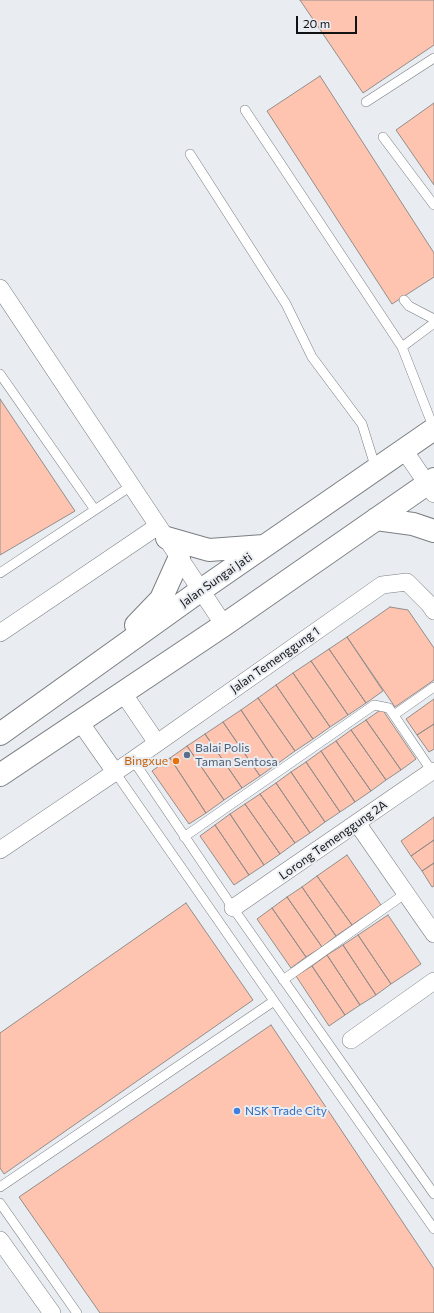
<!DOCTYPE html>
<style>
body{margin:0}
#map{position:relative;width:434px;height:1313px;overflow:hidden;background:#e9edf2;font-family:Commissioner,sans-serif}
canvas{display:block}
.scale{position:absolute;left:296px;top:16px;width:61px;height:18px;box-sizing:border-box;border:2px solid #111214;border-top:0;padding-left:5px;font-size:12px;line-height:14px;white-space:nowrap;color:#111214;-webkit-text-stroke:3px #e9edf2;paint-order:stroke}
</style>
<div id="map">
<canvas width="434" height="1313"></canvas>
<div class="scale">20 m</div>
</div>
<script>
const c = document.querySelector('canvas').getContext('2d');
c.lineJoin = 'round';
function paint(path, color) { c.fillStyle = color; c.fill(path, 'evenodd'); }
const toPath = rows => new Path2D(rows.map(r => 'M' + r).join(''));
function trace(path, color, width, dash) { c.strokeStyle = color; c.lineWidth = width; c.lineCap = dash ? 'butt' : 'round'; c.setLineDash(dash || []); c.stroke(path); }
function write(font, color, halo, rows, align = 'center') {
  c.font = font + ' Commissioner,sans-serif'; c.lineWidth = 4; c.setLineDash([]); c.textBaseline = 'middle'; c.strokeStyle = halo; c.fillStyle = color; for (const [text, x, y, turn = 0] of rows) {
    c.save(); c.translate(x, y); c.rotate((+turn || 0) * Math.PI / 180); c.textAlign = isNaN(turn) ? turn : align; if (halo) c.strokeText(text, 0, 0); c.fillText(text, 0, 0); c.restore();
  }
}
const building = toPath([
 [300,0,434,0,434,45,363,93,300,0],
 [320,76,434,253,434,277,392,304,267,111,320,76],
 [434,103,434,185,396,130,434,103],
 [0,399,75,511,0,555,0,399],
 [390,607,408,610,434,648,434,680,395,707,347,637,390,607],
 [347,637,383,691,366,703,329,649,347,637],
 [329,649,366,703,348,715,311,661,329,649],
 [311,661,348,715,330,727,293,673,311,661],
 [293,673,330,727,313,739,276,685,293,673],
 [276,685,313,739,295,751,258,698,276,685],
 [258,698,295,751,277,764,241,710,258,698],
 [434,699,434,724,417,735,406,719,434,699],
 [382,709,416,759,401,770,366,720,382,709],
 [241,710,277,764,260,776,223,722,241,710],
 [366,720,401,770,386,780,351,730,366,720],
 [223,722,260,776,242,788,205,734,223,722],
 [434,724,434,749,429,752,417,735,434,724],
 [351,730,386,780,371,791,336,741,351,730],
 [205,734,242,788,224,800,187,746,205,734],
 [336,741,371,791,355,802,321,751,336,741],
 [187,746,224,800,206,813,170,758,187,746],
 [321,751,355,802,340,812,306,762,321,751],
 [170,758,206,813,189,824,152,771,170,758],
 [306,762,340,812,325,822,291,772,306,762],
 [291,772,325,822,310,833,276,783,291,772],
 [276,783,310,833,295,843,260,794,276,783],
 [260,794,295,843,280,854,245,804,260,794],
 [245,804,280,854,264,865,230,814,245,804],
 [230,814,264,865,249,875,215,825,230,814],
 [434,817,434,840,411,856,401,841,434,817],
 [215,825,249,875,234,885,200,836,215,825],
 [434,840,434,863,422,871,411,856,434,840],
 [347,855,381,905,352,925,317,876,347,855],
 [434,863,434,886,432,887,422,871,434,863],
 [317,876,352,925,336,936,302,887,317,876],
 [302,887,336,936,322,947,287,897,302,887],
 [287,897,322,947,306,957,272,908,287,897],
 [186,903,253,1000,4,1174,0,1168,0,1033,186,903],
 [272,908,306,957,291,968,257,919,272,908],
 [388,915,421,964,391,984,358,935,388,915],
 [358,935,391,984,376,995,343,945,358,935],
 [343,945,376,995,360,1005,327,955,343,945],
 [327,955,360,1005,345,1015,312,966,327,955],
 [312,966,345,1015,329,1026,296,976,312,966],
 [271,1025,434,1269,434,1313,100,1313,19,1197,271,1025]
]);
const service = toPath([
 [366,102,434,58],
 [245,110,402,347,434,429],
 [383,137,434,205],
 [190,154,286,304,312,357,362,424,376,469],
 [404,300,409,306,434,319],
 [402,347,434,323],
 [0,374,95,510],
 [0,573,131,486],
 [394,715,434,687],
 [133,760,233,908,434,1194],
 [184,837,374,705,389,708,433,773],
 [283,980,406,893],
 [274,1001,434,1229],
 [0,1187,274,1001,115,772],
 [0,1203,77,1313]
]);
const minor = toPath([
 [0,288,224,625],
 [404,450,434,494],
 [0,633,158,526],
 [123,693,157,743],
 [80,722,115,772],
 [357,823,434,934],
 [0,850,133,760,382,585,407,582,429,604,434,611],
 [233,908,432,771],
 [351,1040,434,981],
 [0,1240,52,1313]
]);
const secondary = toPath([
 [376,519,413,524,434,531],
 [167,538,209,550,264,546],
 [136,625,161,599,179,559],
 [0,734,201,590,434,429],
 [0,775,224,625,434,479]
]);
const markers = [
 [187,755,4,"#5c6f8a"],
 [176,761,4,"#e8710a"],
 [237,1111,4,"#3f7fe0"]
];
const streetNames = [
 ["Jalan Sungai Jati",216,580,-35],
 ["Jalan Temenggung 1",275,660,-35],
 ["Lorong Temenggung 2A",333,840,-35]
];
const serviceNames = [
 ["Balai Polis",195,748],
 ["Taman Sentosa",195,762]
];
const foodNames = [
 ["Bingxue",168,761]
];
const shopNames = [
 ["NSK Trade City",245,1111]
];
paint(building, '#fec4af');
trace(building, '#928d8b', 1);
trace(service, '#7b7e82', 10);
trace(minor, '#7b7e82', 18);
trace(secondary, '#7b7e82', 24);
trace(service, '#fff', 9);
trace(minor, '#fff', 17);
trace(secondary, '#fff', 22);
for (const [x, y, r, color] of markers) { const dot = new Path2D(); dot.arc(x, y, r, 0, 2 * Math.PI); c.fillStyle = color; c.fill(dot); trace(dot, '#e9edf2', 1.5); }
write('12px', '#111214', '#e9edf2', streetNames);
write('12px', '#4e5e75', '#e9edf2', serviceNames, 'left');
write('12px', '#c56008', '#e9edf2', foodNames, 'right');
write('12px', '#366cbe', '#e9edf2', shopNames, 'left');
</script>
